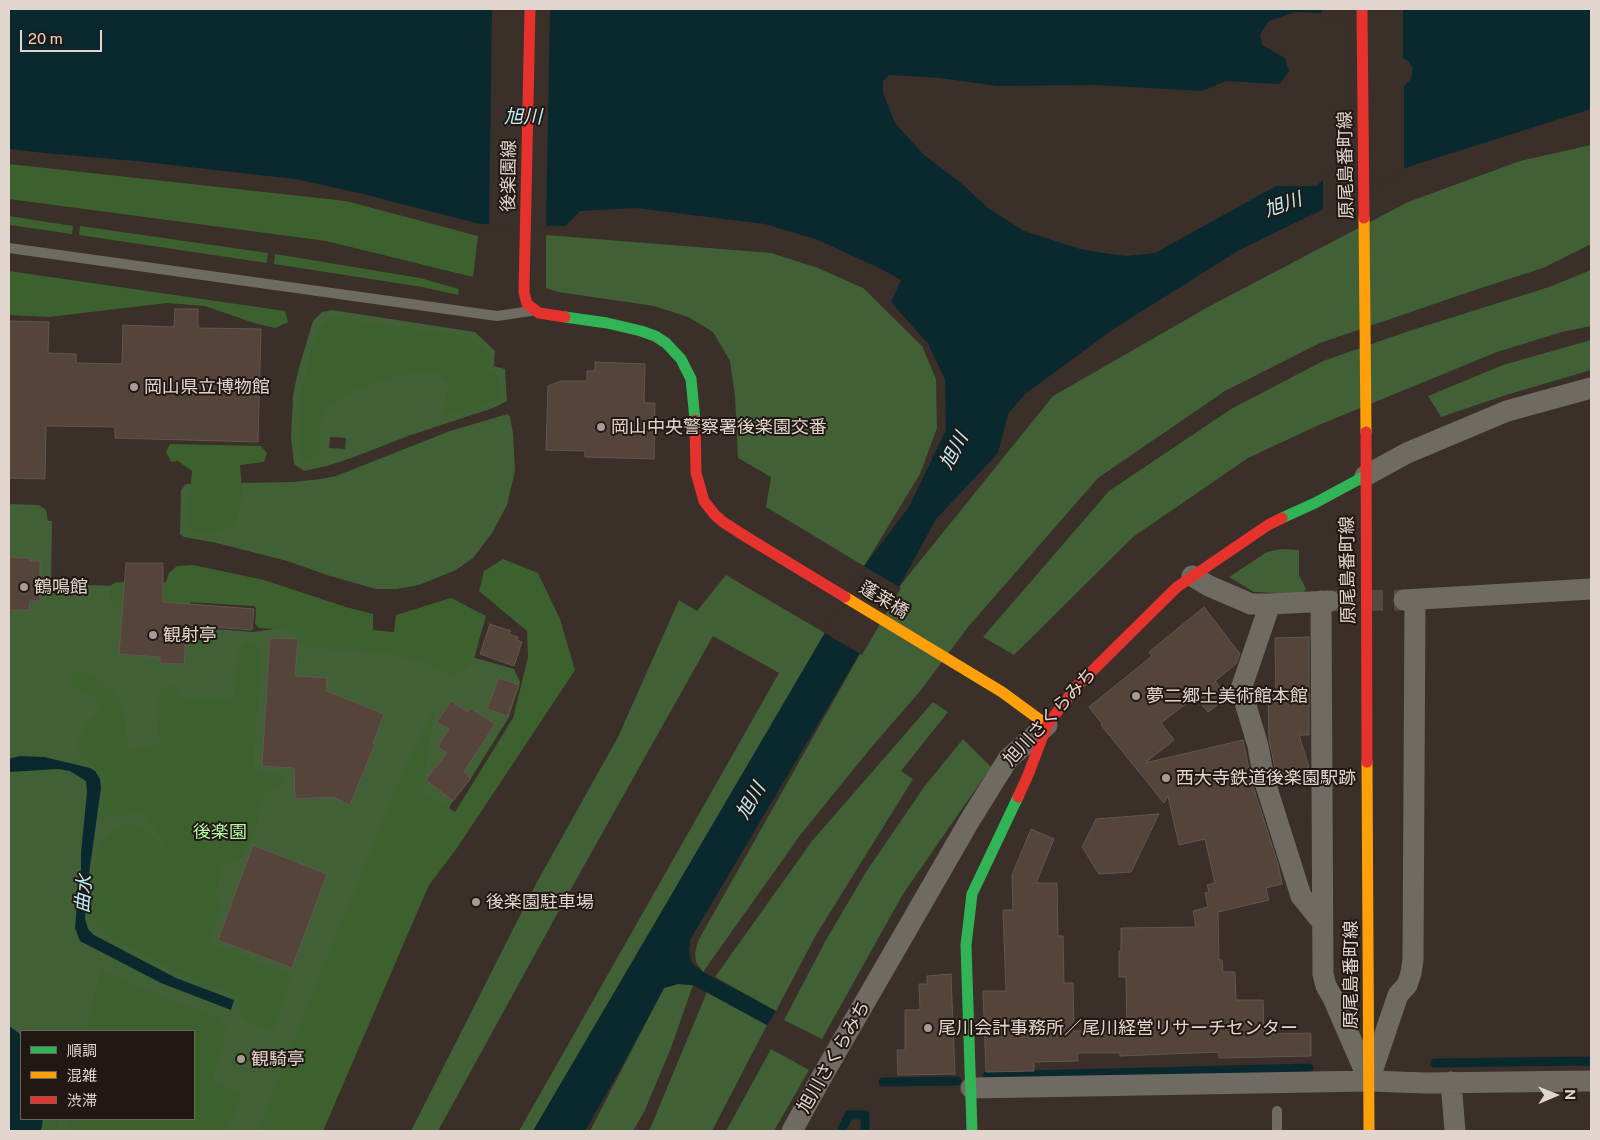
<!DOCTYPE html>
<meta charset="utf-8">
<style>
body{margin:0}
#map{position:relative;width:1600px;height:1140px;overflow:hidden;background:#3a2f29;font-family:"Public Sans","Noto Sans JP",sans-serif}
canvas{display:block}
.frame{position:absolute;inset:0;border:10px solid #e2d5ce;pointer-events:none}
.legend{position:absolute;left:20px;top:1030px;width:175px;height:90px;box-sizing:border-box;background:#211813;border:1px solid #6e645e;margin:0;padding:6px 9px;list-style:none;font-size:15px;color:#e2d5ce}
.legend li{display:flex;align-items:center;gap:10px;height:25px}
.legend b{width:25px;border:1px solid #6e645e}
.north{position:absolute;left:1530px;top:1070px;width:50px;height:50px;-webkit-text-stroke:4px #211813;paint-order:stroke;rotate:89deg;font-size:14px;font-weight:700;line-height:20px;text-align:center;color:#e2d5ce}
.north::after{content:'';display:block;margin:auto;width:18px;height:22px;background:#e2d5ce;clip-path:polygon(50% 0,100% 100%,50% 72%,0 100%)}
.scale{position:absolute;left:20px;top:30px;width:82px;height:22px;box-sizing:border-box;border:2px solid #e2d5ce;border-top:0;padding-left:6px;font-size:15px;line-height:18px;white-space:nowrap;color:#e2d5ce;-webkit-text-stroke:4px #211813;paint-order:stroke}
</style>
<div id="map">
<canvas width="1600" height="1140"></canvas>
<div class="frame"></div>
<ul class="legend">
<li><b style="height:6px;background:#30b455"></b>順調</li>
<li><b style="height:6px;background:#ff9f0a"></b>混雑</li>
<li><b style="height:6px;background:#e5322d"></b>渋滞</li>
</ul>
<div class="north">N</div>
<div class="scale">20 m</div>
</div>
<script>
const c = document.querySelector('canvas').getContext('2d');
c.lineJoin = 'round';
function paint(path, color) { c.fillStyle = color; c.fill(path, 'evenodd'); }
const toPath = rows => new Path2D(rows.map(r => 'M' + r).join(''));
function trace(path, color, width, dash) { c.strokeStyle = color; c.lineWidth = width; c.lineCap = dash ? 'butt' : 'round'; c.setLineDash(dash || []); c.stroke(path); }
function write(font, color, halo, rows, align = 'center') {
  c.font = font + ' "Public Sans","Noto Sans JP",sans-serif'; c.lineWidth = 4; c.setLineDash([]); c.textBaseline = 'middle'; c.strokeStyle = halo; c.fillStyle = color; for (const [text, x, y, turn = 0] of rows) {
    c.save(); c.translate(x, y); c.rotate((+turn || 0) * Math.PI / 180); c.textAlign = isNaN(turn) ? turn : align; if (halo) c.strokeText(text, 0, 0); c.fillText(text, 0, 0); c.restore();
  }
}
const green = toPath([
 [1591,145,1591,244,1543,268,1478,289,1320,343,1225,391,1098,478,968,627,921,690,870,749,801,834,703,972,696,962,695,953,698,941,860,654,899,587,1053,396,1208,307,1408,202,1520,161],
 [546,235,771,253,818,268,863,288,922,346,936,379,937,428,920,474,864,566,766,507,771,477,738,458,735,396,730,361,713,332,688,317,654,306,558,292,546,288],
 [1591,270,1591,326,1562,332,1497,352,1319,425,1248,458,1133,537,1014,655,983,637,1109,491,1231,409,1323,361,1409,331,1549,287],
 [332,310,475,332,495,351,494,366,505,369,507,401,493,408,408,436,357,456,327,466,304,471,294,464,291,438,293,396,298,371,313,321,322,312],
 [330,437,346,438,345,449,329,448],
 [1591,340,1591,370,1506,395,1441,417,1428,396,1503,365],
 [508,414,510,417,513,433,515,471,507,505,492,533,473,558,456,570,419,585,397,589,376,589,330,576,287,561,217,543,184,537,180,534,181,490,186,484,293,482,321,479,336,476,450,431],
 [9,504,39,505,46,510,48,521,52,521,51,584,191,588,189,627,254,632,293,626,395,635,514,669,520,682,509,717,473,775,451,804,311,1131,9,1131],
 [21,1031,194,1031,194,1119,21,1119],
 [1281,549,1299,550,1299,575,1306,589,1301,594,1254,592,1229,577,1267,552],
 [726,575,825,633,533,1131,519,1131,779,673,713,636,567,896,438,1131,411,1131,537,882,618,737,679,600,697,611],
 [933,702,948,712,901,771,913,779,816,935,776,1011,715,977,812,841],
 [963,739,991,767,903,894,822,1039,784,1020,826,940,866,872,924,787],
 [678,984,693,985,671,1048,644,1112,633,1131,590,1131,664,988],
 [707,992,767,1025,712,1131,649,1131],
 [771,1049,809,1070,774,1131,726,1131]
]);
const forest = toPath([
 [9,164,346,201,478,236,473,277,326,241,9,199],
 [9,216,73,226,72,234,9,225],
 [80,226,268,253,267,263,79,235],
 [275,254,420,278,459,289,458,295,422,287,274,264],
 [9,271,285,311,288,322,275,328,254,323,205,306,167,303,49,317,9,315],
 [335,315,347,320,470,337,490,354,489,372,498,375,500,398,488,404,442,416,446,401,448,384,439,374,404,374,352,391,328,407,320,426,321,450,310,463,301,460,299,426,301,392,318,328],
 [170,444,261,446,267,453,264,462,240,465,243,501,235,524,221,531,195,533,187,527,188,497,190,490,192,471,178,461,171,462,166,452],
 [503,559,538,573,560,619,575,670,457,848,429,885,323,1131,257,1131,401,775,435,705,422,791,455,812,513,718,528,657,527,631,479,591,484,571],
 [193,565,264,580,346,607,373,614,373,630,394,632,396,615,451,598,486,616,473,662,453,678,421,661,378,652,306,648,292,630,259,628,255,624,256,608,254,606,188,602,183,604,123,612,116,610,111,600,109,590,112,584,118,582,159,584,166,582,169,573,177,566],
 [248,640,260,647,259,686,253,768,266,775,277,773,285,778,279,790,268,790,260,806,255,832,244,856,223,865,215,893,221,910,209,942,291,976,276,1026,270,1031,245,1020,237,1009,240,997,185,976,106,935,94,922,92,899,98,847,108,834,127,824,144,827,163,846,165,841,141,811,120,817,104,817,104,775,76,753,80,735,88,721,99,712,100,705,94,696,73,686,69,678,77,672,88,674,113,690,123,707,129,751,162,742,158,733,157,700,163,686,176,686,182,700,234,698,238,651],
 [100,970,171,1000,221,1018,227,1029,212,1082,243,1094,227,1131,68,1131,69,1119,194,1119,194,1031,87,1031],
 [46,1119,58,1119,57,1131,44,1131]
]);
const water = toPath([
 [9,9,1591,9,1591,109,1408,167,1330,206,1241,249,1115,328,1025,394,1008,414,998,453,936,519,899,587,690,940,689,953,692,963,703,972,776,1011,767,1025,693,985,678,984,664,988,622,1066,585,1131,533,1131,864,566,909,507,946,430,945,379,928,344,891,302,901,280,879,268,818,240,765,224,636,208,580,211,566,226,480,224,363,194,295,179,136,161,45,153,9,149],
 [1295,12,1339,14,1350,19,1351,132,1342,164,1316,186,1276,186,1155,253,1127,256,1103,253,1080,249,1024,231,988,208,961,183,924,155,895,123,883,93,883,81,889,75,940,78,997,86,1096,85,1202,91,1226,81,1280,84,1289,71,1285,58,1262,45,1260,34,1269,21],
 [19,756,44,757,90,768,95,771,100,779,101,788,87,888,85,918,88,929,94,935,176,978,234,1000,231,1010,161,983,80,941,75,928,78,892,81,868,81,853,87,792,86,781,70,771,58,769,9,772,9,759],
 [9,1026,19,1033,21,1037,21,1119,43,1119,41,1131,9,1131]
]);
const pier = toPath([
 [492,9,550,9,546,228,489,227],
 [1322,9,1403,9,1403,58,1408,61,1413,69,1411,79,1404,86,1404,172,1323,213,1323,177,1339,163,1348,132,1347,20,1339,17,1322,16],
 [862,565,901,588,862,655,823,632]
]);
const stream = toPath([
 [1435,1063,1591,1061],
 [987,1076,1309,1068],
 [883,1082,957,1081],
 [841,1131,849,1115,865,1115,865,1131]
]);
const building = toPath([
 [175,309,198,309,198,328,261,329,258,442,115,438,115,427,46,426,45,479,9,478,9,321,49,322,48,353,76,354,76,363,122,364,123,325,174,327,175,309],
 [595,362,645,364,644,403,655,403,654,459,585,457,585,451,546,450,548,386,561,381,587,381,587,371,595,371,595,362],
 [9,557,30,558,30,561,40,561,40,601,30,601,29,610,9,610,9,557],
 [126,563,163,563,163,602,254,609,252,630,187,625,184,664,160,663,160,657,119,654,126,563],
 [1204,607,1240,654,1236,664,1215,681,1228,697,1208,712,1195,697,1161,723,1174,740,1145,763,1243,740,1252,783,1278,864,1282,884,1266,888,1269,900,1218,912,1219,960,1222,960,1223,972,1235,972,1236,1000,1263,1000,1264,1034,1311,1033,1311,1056,1219,1058,1219,1052,1120,1056,1120,1053,1077,1053,1078,1061,1034,1062,1034,1071,986,1072,983,991,1006,991,1003,910,1013,910,1012,875,1031,829,1054,839,1036,883,1057,883,1058,936,1063,936,1064,983,1073,983,1074,1031,1127,1030,1126,977,1119,977,1119,951,1121,951,1121,928,1196,927,1193,911,1208,907,1205,893,1209,892,1207,885,1215,883,1205,839,1179,845,1168,796,1164,803,1101,725,1102,724,1089,707,1152,656,1149,652,1204,607],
 [490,624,511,631,509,634,518,637,517,640,522,642,514,666,480,654,490,624],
 [1309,637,1309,735,1299,735,1309,767,1277,777,1269,740,1268,690,1276,700,1275,638,1309,637],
 [270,638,298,639,295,676,327,678,326,691,384,714,373,743,375,744,350,805,333,797,295,799,294,768,262,766,270,638],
 [499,678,519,685,507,716,487,709,499,678],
 [451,701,468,712,470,708,495,724,464,772,471,778,453,801,426,780,447,753,438,747,449,729,437,722,451,701],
 [1159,814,1131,872,1099,874,1082,847,1096,819,1159,814],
 [253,845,327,874,292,968,218,940,253,845],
 [951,974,955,1074,898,1075,897,1050,905,1050,905,1010,920,1010,919,984,927,984,927,976,951,974]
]);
const streetTunnel = toPath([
 [1330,601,1404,600]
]);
const lane = toPath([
 [9,248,497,316,531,311],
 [1277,1111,1277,1131]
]);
const street = toPath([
 [1365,476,1407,453,1507,411,1591,388],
 [1192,576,1209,586,1251,604,1270,604,1330,601],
 [1404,600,1591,589],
 [1321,601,1323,974,1326,986,1333,998,1366,1074],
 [1270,604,1241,689,1258,746,1264,779,1301,896,1322,922],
 [1373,1069,1398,995,1407,985,1411,973,1413,960,1415,600],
 [1451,1082,1455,1131],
 [971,1088,1369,1081,1426,1083,1591,1081],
 [792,1131,824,1073,970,820,1008,759,1047,725]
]);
const fast = toPath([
 [565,317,607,323,641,331,655,336,666,343,681,359,691,379,695,420],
 [1282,518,1315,503,1365,476],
 [972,1131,966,945,972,894,1018,797]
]);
const slow = toPath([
 [1364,218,1366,432],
 [845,597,1002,692,1047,725],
 [1367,762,1369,1131]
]);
const jam = toPath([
 [530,9,524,292,527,304,539,313,565,317],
 [1362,9,1364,218],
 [695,420,696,473,704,501,715,515,723,522,748,538,845,597],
 [1366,432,1367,762],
 [1018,797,1028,775,1047,725,1077,686,1177,587,1268,525,1282,518]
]);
const markers = [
 [134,387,5,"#a79b94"],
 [601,427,5,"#a79b94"],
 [24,587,5,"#a79b94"],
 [153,635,5,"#a79b94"],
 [1136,696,5,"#a79b94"],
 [1166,778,5,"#a79b94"],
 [476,902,5,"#a79b94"],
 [928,1028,5,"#a79b94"],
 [241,1059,5,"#a79b94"]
];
const streetNames = [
 ["原尾島番町線",1346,165,-91],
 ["後楽園線",509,176,-89],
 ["原尾島番町線",1348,570,-91],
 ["蓬莱橋",884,600,31],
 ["旭川さくらみち",1050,717,-47],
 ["原尾島番町線",1351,975,-90],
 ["旭川さくらみち",834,1057,-60]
];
const poiNames = [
 ["岡山県立博物館",144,387],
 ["岡山中央警察署後楽園交番",611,427],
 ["鶴鳴館",34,587],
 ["観射亭",163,635],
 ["夢二郷土美術館本館",1146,696],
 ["西大寺鉄道後楽園駅跡",1176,778],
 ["後楽園駐車場",486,902],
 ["尾川会計事務所／尾川経営リサーチセンター",938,1028],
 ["観騎亭",251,1059]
];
const parkNames = [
 ["後楽園",220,832]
];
const waterNames = [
 ["旭川",523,117],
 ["旭川",1283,205,-19],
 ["旭川",954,451,-62],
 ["旭川",751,801,-60],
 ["曲水",84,894,-85]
];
paint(green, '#416036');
paint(forest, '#3c612e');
paint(water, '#0a292e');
paint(pier, '#3a2f29');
trace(stream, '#0a292e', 9);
paint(building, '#54443a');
trace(building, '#605752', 1);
trace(streetTunnel, '#534842', 21, [21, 11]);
trace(lane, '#706b62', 10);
trace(street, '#706b62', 21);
trace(fast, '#30b455', 11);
trace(slow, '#ff9f0a', 11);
trace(jam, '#e5322d', 11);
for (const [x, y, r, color] of markers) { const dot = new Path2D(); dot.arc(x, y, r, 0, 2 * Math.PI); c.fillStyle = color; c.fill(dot); trace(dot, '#211813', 2); }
write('18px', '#e2d5ce', '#211813', streetNames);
write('18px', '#e2d5ce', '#211813', poiNames, 'left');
write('18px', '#b5f8a3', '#211813', parkNames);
write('italic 19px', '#bcedf8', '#211813', waterNames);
</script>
